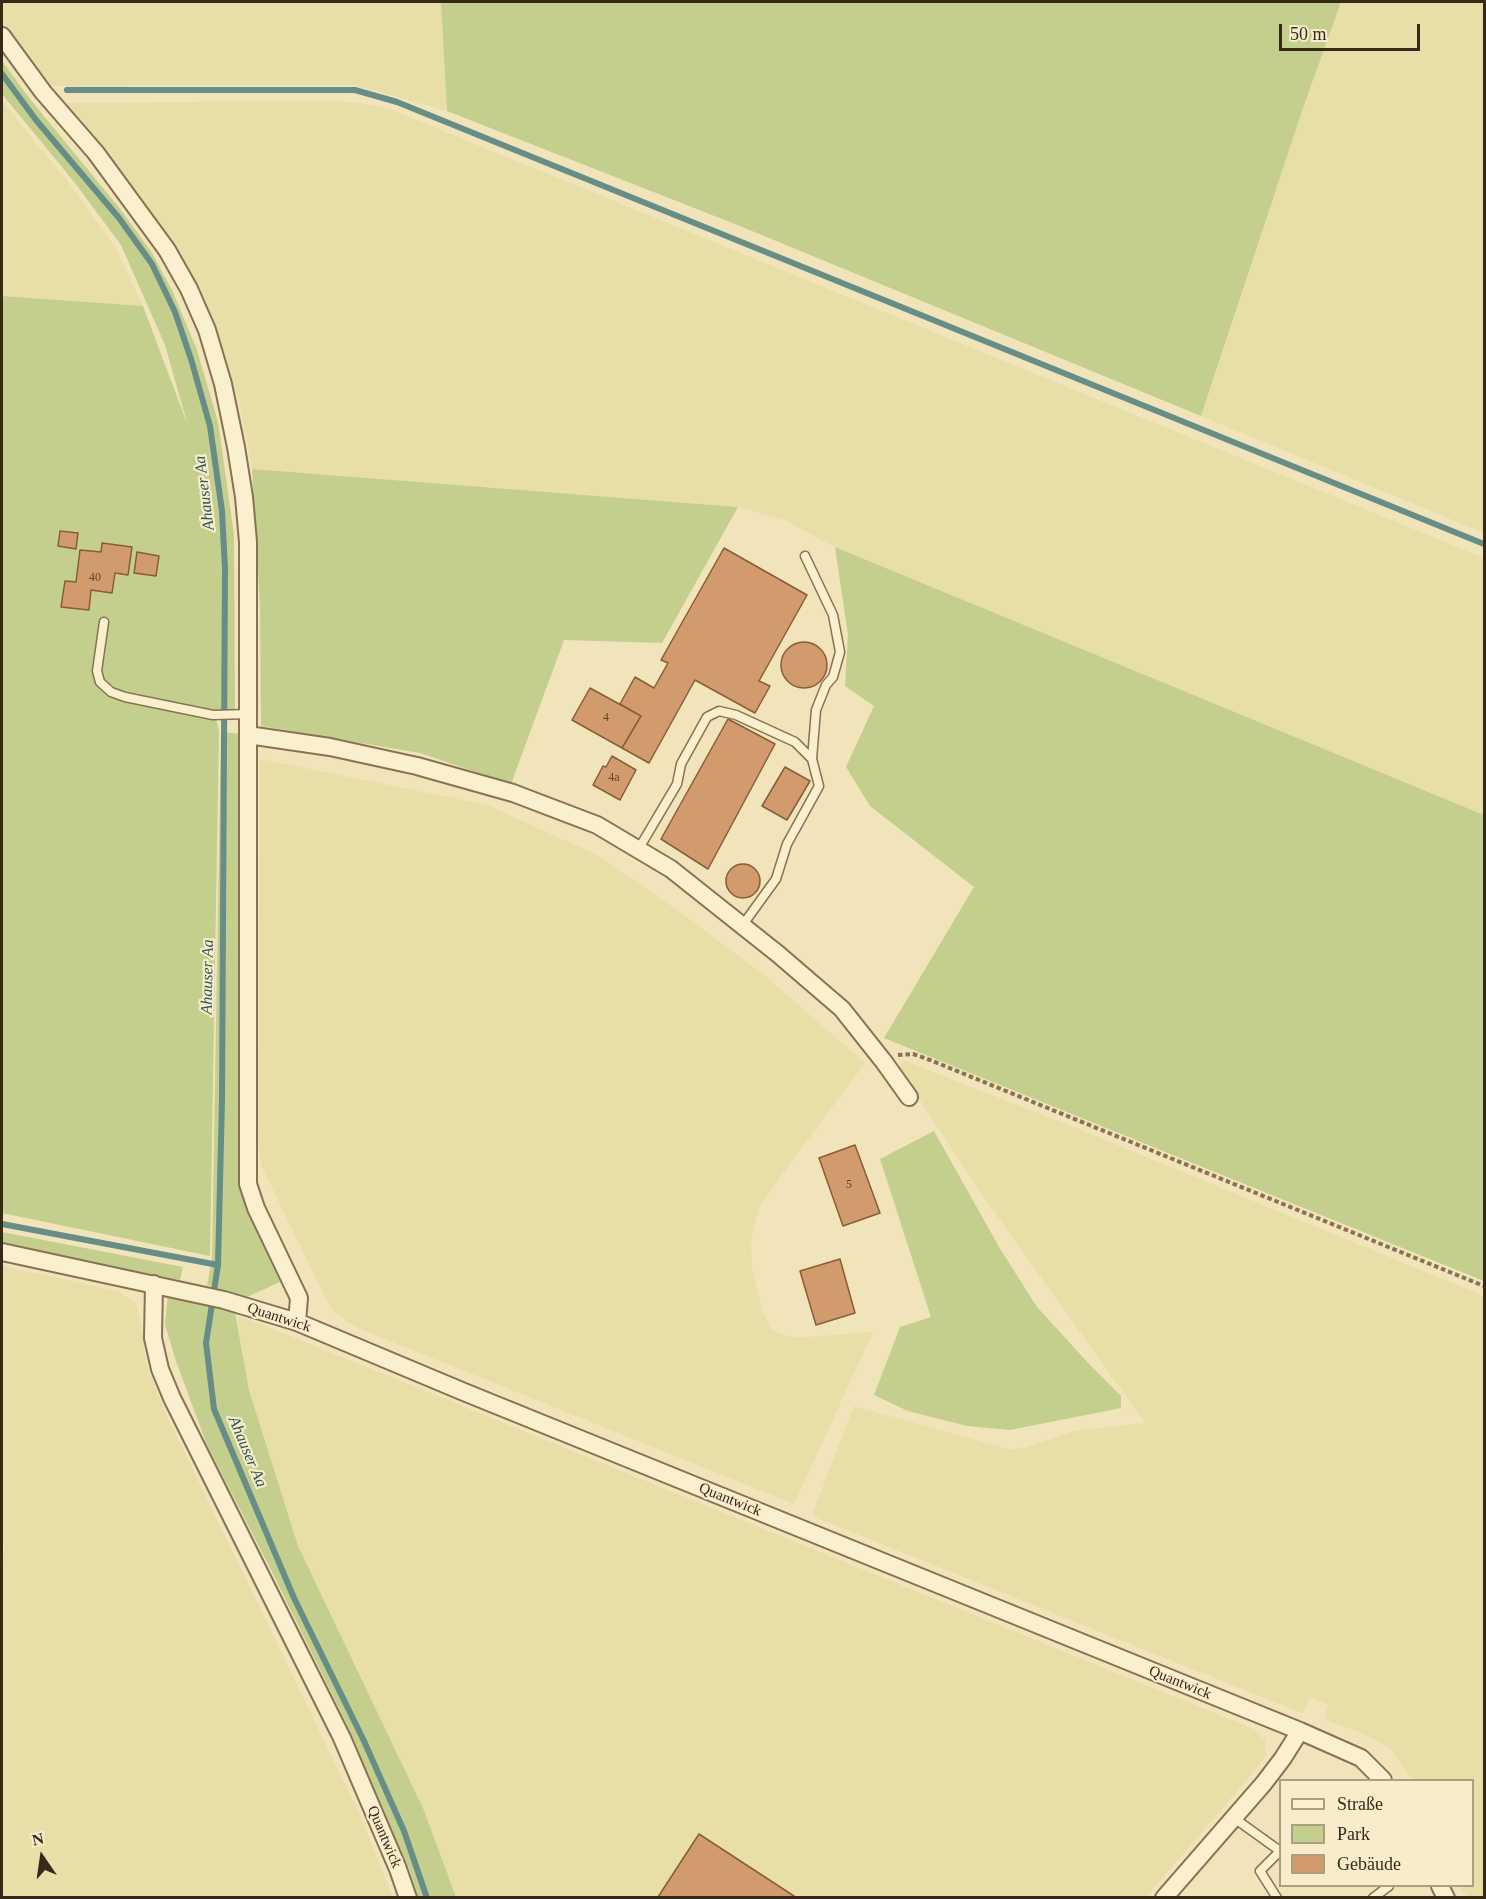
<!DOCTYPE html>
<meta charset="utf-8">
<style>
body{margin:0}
#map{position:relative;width:1486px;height:1899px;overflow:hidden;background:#f1e3ba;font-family:"Times New Roman",serif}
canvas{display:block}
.frame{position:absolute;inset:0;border:3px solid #36291a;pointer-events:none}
.legend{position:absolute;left:1279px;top:1779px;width:195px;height:108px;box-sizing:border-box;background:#f8ecca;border:2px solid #aa9e84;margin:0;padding:8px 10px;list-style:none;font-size:18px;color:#36291a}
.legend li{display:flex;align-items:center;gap:12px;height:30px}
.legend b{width:30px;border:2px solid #aa9e84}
.north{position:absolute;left:12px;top:1827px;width:60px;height:60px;-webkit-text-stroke:4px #f8ecca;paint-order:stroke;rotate:347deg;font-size:16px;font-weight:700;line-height:24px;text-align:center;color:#36291a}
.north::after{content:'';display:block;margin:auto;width:21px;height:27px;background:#36291a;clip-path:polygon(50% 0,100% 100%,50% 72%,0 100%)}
.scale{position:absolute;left:1279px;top:24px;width:141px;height:27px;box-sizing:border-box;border:3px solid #36291a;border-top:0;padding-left:8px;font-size:18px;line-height:21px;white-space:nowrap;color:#36291a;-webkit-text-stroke:4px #f8ecca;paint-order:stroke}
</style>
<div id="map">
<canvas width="1486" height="1899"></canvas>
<div class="frame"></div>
<ul class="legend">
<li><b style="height:8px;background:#fbf0ce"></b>Straße</li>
<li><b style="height:16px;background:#c4cf8e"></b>Park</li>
<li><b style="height:16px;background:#d29b6d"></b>Gebäude</li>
</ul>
<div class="north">N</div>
<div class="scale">50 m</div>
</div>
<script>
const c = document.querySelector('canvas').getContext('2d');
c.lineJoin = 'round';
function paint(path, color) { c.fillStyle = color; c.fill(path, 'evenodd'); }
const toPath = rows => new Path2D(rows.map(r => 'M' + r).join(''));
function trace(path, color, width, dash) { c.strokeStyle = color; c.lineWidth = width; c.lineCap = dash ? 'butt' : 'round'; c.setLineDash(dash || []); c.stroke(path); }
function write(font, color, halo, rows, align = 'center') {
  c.font = font + ' "Times New Roman",serif'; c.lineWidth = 4.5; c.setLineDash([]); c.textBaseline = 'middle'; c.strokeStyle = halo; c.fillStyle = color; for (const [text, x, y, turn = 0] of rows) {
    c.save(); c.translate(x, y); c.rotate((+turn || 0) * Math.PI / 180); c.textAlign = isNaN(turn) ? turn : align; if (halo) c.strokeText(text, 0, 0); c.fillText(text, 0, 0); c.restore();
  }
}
const farmland = toPath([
 [2,2,441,2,447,111,355,85,48,86,19,51,2,25],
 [1341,2,1484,2,1484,533,1201,416,1303,108],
 [2,101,68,182,115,247,143,306,2,296],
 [331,101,361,103,392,110,1484,558,1484,815,835,547,785,520,738,507,252,469,239,401,198,292,169,239,141,197,65,112,66,103],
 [260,759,487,805,597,855,680,912,764,975,865,1063,781,1176,759,1208,751,1238,752,1267,762,1310,771,1330,795,1338,873,1332,794,1504,363,1330,346,1321,330,1307,262,1167,258,1144],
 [905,1061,1071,1126,1484,1296,1484,1897,1467,1897,1460,1886,1472,1886,1472,1780,1412,1780,1391,1749,1364,1734,1324,1719,1328,1704,1310,1697,1302,1713,817,1518,813,1512,854,1406,1011,1450,1026,1447,1075,1431,1145,1423,983,1196,902,1073,900,1066],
 [2,1266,118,1291,136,1303,142,1326,146,1363,166,1414,360,1815,393,1897,2,1897,2,1595,4,1544,2,1547],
 [237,1317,261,1324,1256,1730,1265,1741,1266,1755,1256,1769,1146,1897,456,1897,423,1808,298,1546,249,1390]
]);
const green = toPath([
 [441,2,1341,2,1303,108,1201,416,735,224,447,111],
 [2,61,30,99,121,210,152,253,172,290,197,350,218,422,234,535,235,715,215,714,219,731,210,1256,2,1213,2,296,143,306,188,426,165,345,121,245,75,183,2,94],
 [252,469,738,507,662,643,564,640,511,784,420,753,261,726,260,607],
 [835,547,1484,815,1484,1281,884,1038,974,887,870,806,846,767,874,706,845,686,848,635],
 [221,732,243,734,249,1212,280,1282,247,1297,207,1285,212,1260],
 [934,1131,999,1247,1037,1307,1090,1365,1121,1396,1121,1408,1010,1430,967,1426,908,1411,874,1395,900,1327,931,1317,880,1159],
 [2,1232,183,1267,180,1280,2,1244],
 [168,1294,235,1312,249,1390,298,1546,423,1808,456,1897,418,1897,409,1868,381,1811,349,1729,273,1574,207,1445,176,1361,165,1325]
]);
const stream = toPath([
 [2,74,36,120,119,218,152,264,175,312,191,359,210,426,222,511,225,568,222,1100,218,1265,206,1343,214,1409,294,1598,364,1741,404,1831,427,1898],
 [67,90,355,90,397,102,1484,544],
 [2,1224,218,1265]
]);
const building = toPath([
 [60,531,78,533,76,549,58,546,60,531],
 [102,543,132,547,128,575,115,573,112,593,91,590,89,610,61,607,65,581,76,582,80,550,101,552,102,543],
 [724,548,807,595,759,681,770,686,755,713,695,680,649,763,622,748,641,716,620,704,635,677,654,688,668,663,661,660,724,548],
 [137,552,159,556,156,576,134,573,137,552],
 '781 665a23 23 0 1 1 46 0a23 23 0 1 1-46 0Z',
 [590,688,641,716,622,748,572,720,590,688],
 [728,719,775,744,708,869,661,839,728,719],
 [612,756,636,770,620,800,593,785,603,766,606,767,612,756],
 [785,767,810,781,787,820,762,806,785,767],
 '726 881a17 17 0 1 1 34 0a17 17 0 1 1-34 0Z',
 [855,1145,880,1213,843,1226,819,1158,855,1145],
 [840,1259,855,1313,816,1325,800,1271,840,1259],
 [699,1834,797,1898,659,1898,658,1897,699,1834]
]);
const path = toPath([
 [898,1055,913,1054,930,1060,1484,1286]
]);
const lane = toPath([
 [805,556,833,615,840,652,833,677,826,685,816,710,812,759],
 [104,622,97,671,100,682,111,692,125,697,213,715,248,714],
 [638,850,677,784,681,764,707,717,719,711,736,715,795,742,812,759,819,786,787,844,776,879,742,926],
 [1234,1818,1280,1851],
 [1277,1898,1260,1871,1280,1851],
 [1373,1898,1389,1886]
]);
const street = toPath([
 [2,36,43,92,96,153,167,250,189,289,207,330,223,384,236,447,244,497,248,542,248,1184,256,1208,299,1298,297,1322],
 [248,735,330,747,417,766,513,793,597,825,671,869,778,954,842,1009,884,1062,909,1097],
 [2,1252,224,1300,297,1322,464,1392,1300,1731,1361,1758,1383,1780],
 [154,1284,153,1338,160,1369,172,1398,342,1738,398,1869,408,1898],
 [1440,1886,1446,1898],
 [1164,1898,1264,1783,1283,1758,1300,1731]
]);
const numberNames = [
 ["40",95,578],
 ["4",606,718],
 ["4a",614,778],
 ["5",849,1185]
];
const streetNames = [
 ["Quantwick",279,1318,18],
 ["Quantwick",730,1500,22],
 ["Quantwick",1180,1683,22],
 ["Quantwick",384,1837,67]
];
const waterNames = [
 ["Ahauser Aa",205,493,-97],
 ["Ahauser Aa",208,977,-89],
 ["Ahauser Aa",247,1452,67]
];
paint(farmland, '#e7dfa7');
paint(green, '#c4cf8e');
trace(stream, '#668e86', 6);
paint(building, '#d29b6d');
trace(building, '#895c38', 1.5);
trace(lane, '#887253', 11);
trace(street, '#887253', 20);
trace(path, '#887253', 4, [4.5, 3]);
trace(lane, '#fbf0ce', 8);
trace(street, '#fbf0ce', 16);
write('12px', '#5d462f', null, numberNames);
write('15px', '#36291a', '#f8ecca', streetNames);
write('italic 16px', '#285756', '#f8ecca', waterNames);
</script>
